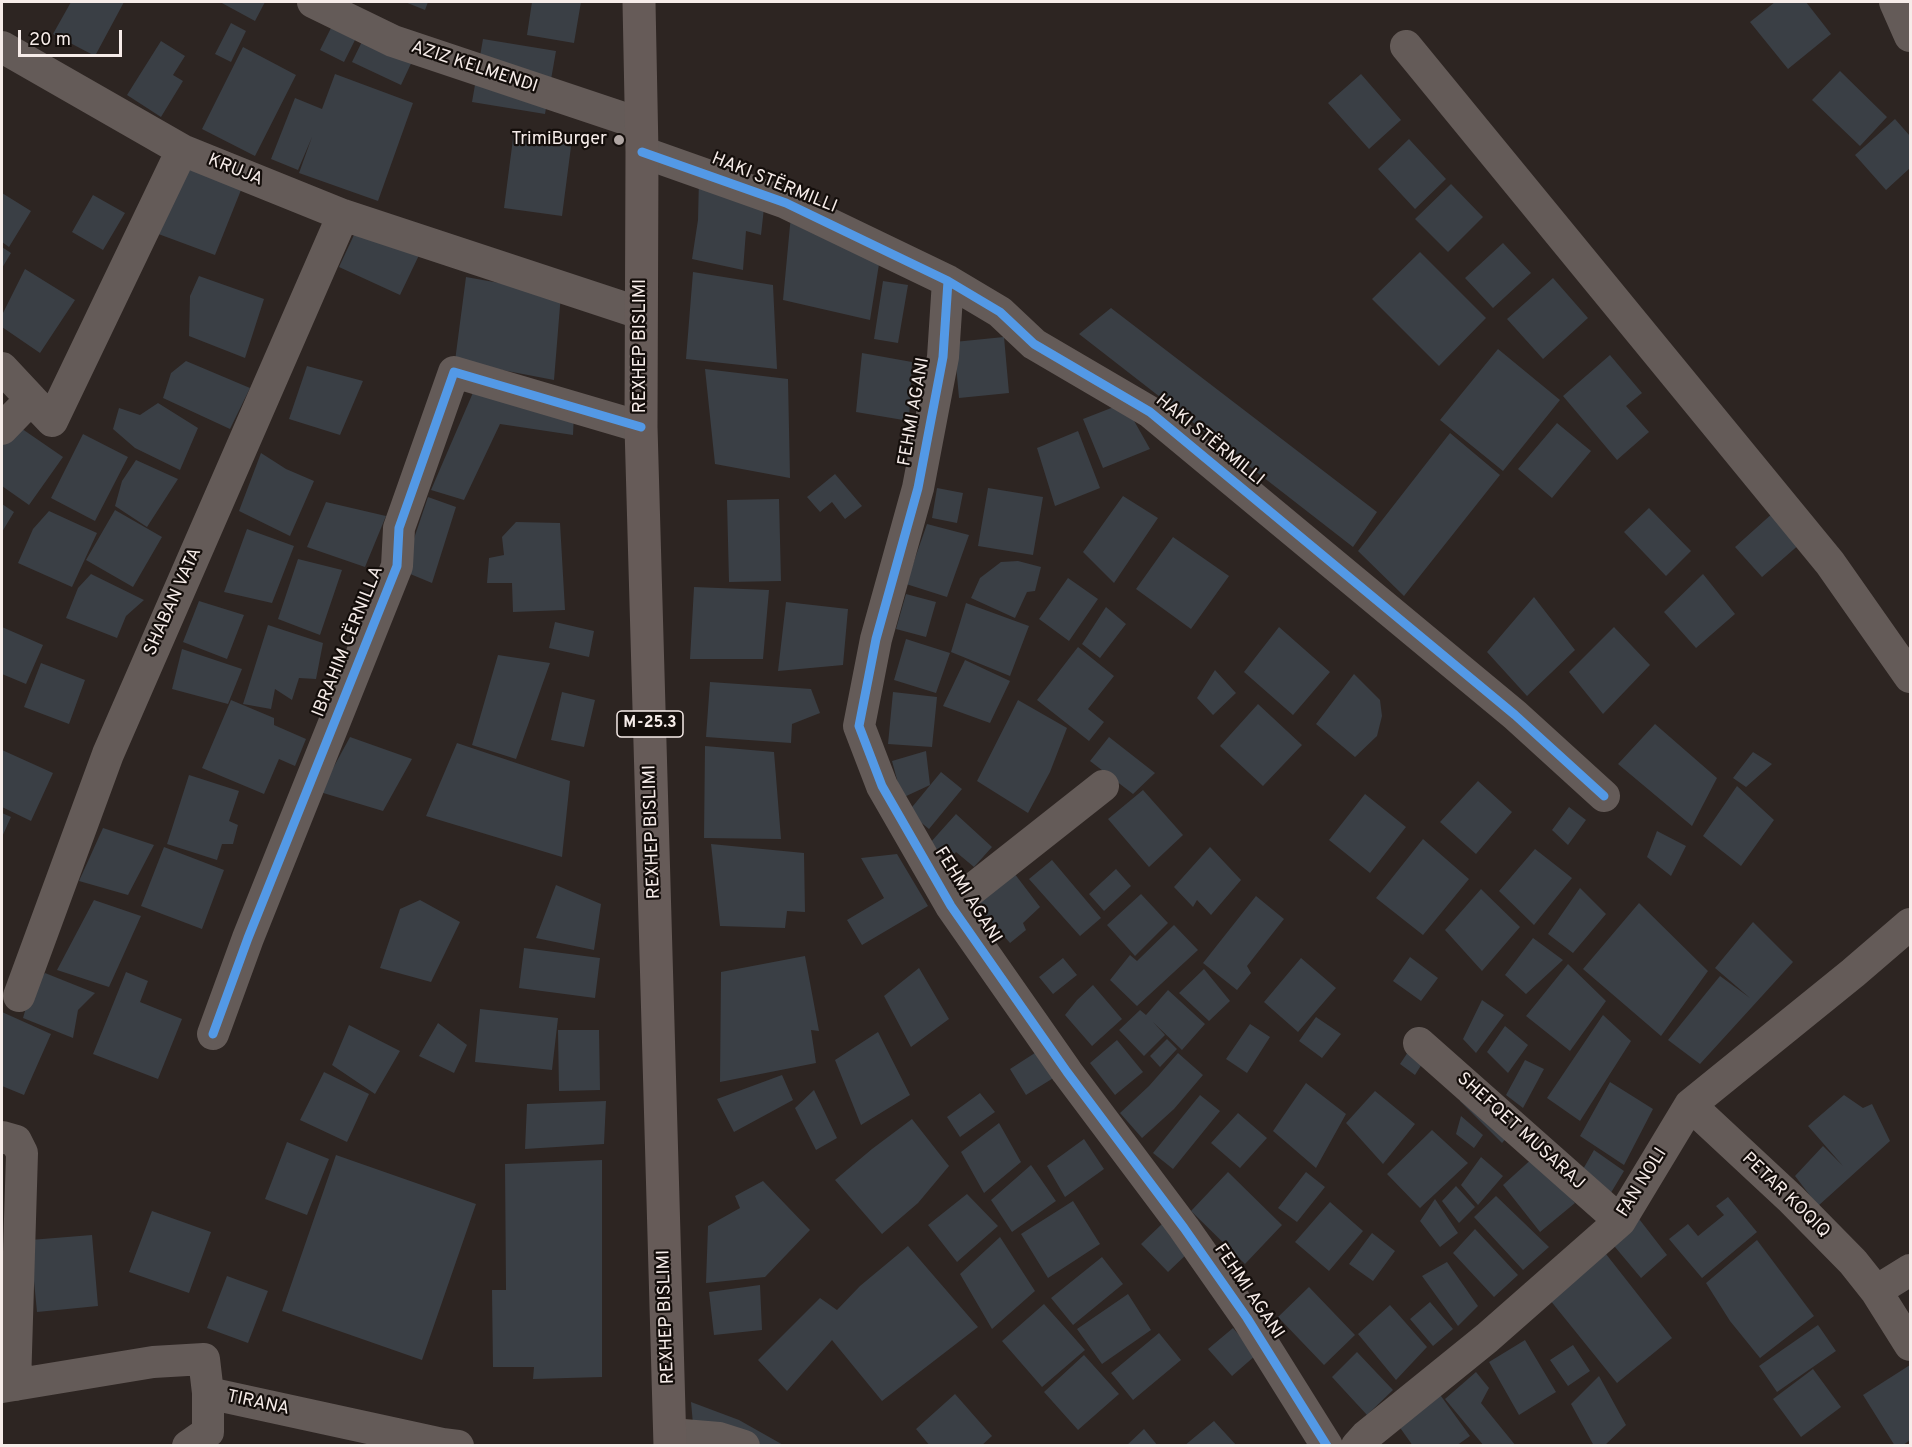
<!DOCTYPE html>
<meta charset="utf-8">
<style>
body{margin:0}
#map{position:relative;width:1912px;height:1447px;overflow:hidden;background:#2d2522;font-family:Overpass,sans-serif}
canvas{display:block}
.frame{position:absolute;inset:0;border:3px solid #f6ece9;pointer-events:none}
.scale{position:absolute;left:18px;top:30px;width:104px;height:27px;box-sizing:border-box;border:3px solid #f6ece9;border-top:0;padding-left:8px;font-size:18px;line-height:21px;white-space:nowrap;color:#f6ece9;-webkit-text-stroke:4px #140e0b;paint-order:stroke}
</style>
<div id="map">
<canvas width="1912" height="1447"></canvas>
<div class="frame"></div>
<div class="scale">20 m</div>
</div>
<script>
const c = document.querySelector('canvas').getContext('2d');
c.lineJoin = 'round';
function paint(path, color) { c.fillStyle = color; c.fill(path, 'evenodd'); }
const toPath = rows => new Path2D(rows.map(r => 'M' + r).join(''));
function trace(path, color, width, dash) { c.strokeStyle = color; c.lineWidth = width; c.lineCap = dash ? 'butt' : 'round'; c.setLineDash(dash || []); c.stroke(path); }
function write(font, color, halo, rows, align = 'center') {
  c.font = font + ' Overpass,sans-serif'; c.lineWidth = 4.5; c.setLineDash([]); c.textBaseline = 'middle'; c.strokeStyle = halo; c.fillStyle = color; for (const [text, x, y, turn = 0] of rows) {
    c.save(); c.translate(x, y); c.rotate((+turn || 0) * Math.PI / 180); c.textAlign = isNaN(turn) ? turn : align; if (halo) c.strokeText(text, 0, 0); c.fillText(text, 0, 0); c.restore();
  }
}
const building = toPath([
 [71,2,124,2,95,56,53,34],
 [220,2,265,2,255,21],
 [344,2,348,2,369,12,344,62,320,50],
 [405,2,428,2,425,10],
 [532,2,581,2,574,43,527,35],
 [1775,2,1806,2,1831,34,1788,69,1750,22],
 [375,15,423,38,401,85,352,62],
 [231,23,246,31,231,62,215,54],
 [483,39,556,51,545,114,472,102],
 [161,41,185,56,173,75,183,81,161,117,127,95],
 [243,47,296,75,255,156,202,129],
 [1840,71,1887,117,1860,146,1812,100],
 [335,74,413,103,378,201,299,173,312,137,298,170,271,159,295,98,322,109],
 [1361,74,1401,120,1369,149,1328,103],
 [1895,119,1910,136,1910,168,1886,190,1855,155],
 [514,131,572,139,562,216,504,208],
 [1409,139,1446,179,1415,209,1378,169],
 [189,157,245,180,215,255,153,232],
 [699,178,765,199,761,235,746,231,743,270,692,259,698,220],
 [1451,184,1483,217,1448,252,1415,219],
 [2,193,31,211,9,247,2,242],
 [93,195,125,213,103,250,72,232],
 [791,215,880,258,870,320,783,300],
 [360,222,421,251,400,295,339,267],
 [1503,243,1531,273,1493,308,1465,278],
 [2,247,11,253,2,268],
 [1420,252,1486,318,1439,366,1372,299],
 [25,269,75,300,40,353,2,327,2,315],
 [693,272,773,285,777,369,686,359],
 [199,276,264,299,245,358,189,336,190,296],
 [466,277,561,294,554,380,455,361],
 [1553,278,1588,318,1543,359,1507,319],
 [883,281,908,285,898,343,874,339],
 [1111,308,1377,512,1353,547,1079,334],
 [1004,337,1009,393,959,398,954,342],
 [1498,349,1560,400,1503,471,1440,420],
 [862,353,912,362,909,421,856,412],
 [1610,355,1642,393,1626,406,1649,432,1617,460,1563,396],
 [186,361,250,388,230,429,163,398,171,373],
 [307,366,363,381,340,435,289,419],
 [705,369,788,379,790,478,715,464],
 [475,388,574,413,573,435,500,424,464,500,431,490],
 [158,403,198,428,180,470,135,448,113,429,119,408,140,415],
 [1124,403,1150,449,1103,468,1083,419],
 [1557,423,1591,451,1552,498,1518,469],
 [15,424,63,457,29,505,2,486,2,443],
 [1078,431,1100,488,1055,506,1037,448],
 [1450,433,1500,475,1404,596,1358,551],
 [83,434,128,457,95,521,51,498],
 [261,453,286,469,314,481,290,536,239,511],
 [136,460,178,479,147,527,115,506,122,481],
 [835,474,862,506,845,519,832,502,820,512,807,497],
 [937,488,963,493,957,523,932,518],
 [988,488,1043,497,1033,555,978,546],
 [1123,496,1158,518,1114,583,1083,552],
 [428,497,456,507,432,583,403,571],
 [779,499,781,581,729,582,727,500],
 [326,502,386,516,365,567,307,547],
 [2,504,14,512,2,532],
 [1649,508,1691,551,1666,576,1624,532],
 [115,510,162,537,133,587,86,560],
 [49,511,97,533,72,587,18,563,33,529],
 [1774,512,1801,543,1762,577,1735,547],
 [516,522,560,523,565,610,513,612,512,583,487,583,489,558,504,555,502,537],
 [927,524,969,535,947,597,906,584],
 [247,529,294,546,272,603,224,592],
 [1173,537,1229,576,1191,629,1136,589],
 [298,559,342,570,320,635,278,619],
 [1018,561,1041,567,1035,591,1027,592,1015,618,971,598,980,578,1001,562],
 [91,574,144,600,126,616,117,638,66,618,78,588],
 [1703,574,1735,614,1696,648,1664,612],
 [1068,578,1098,599,1069,641,1039,619],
 [694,587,769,590,763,659,690,659],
 [906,594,936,602,926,637,896,629],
 [1534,597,1575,650,1527,696,1487,652],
 [199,601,244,615,227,659,183,642],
 [786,602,848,609,843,665,778,671],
 [966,603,1029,626,1010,676,951,652],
 [1106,607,1126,624,1100,658,1082,644],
 [555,622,594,631,589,657,549,648],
 [268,625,323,643,316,679,299,678,292,700,275,689,271,709,243,704],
 [2,627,43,645,26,684,2,674],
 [1279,627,1330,672,1293,715,1244,672],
 [1614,627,1650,665,1603,714,1569,672],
 [906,639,950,653,936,693,894,680],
 [1078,647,1114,676,1088,709,1104,722,1089,741,1037,700],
 [182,649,242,669,228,704,172,689],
 [498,655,550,663,516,759,472,745],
 [965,660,1010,681,990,723,943,706],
 [41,663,85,680,69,724,24,707],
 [1215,670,1236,693,1213,715,1197,698],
 [1354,674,1380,700,1382,716,1377,736,1355,757,1316,724],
 [710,682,811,689,820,713,792,724,791,743,706,737],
 [562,692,595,700,584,747,551,740],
 [893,692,937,697,932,747,888,744],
 [231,700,274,718,274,725,306,739,295,766,279,759,264,794,202,768],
 [1018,700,1067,728,1050,772,1028,813,977,781],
 [1258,704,1302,745,1263,786,1220,746],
 [1655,724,1717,778,1692,826,1618,764],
 [350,737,412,759,383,811,320,792],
 [1109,737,1155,773,1133,794,1090,761],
 [457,743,570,781,562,857,426,816],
 [705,746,774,752,781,839,704,838],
 [2,750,53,773,31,821,2,807],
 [926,751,930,785,902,798,892,761],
 [1753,752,1772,764,1746,787,1733,778],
 [941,772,962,789,929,829,908,812],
 [189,775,239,791,229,821,238,825,233,844,222,844,217,860,167,844],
 [1478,781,1512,812,1476,854,1440,822],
 [1737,786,1774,820,1741,866,1703,836],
 [1143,790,1183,835,1149,867,1108,819],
 [1365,794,1406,827,1370,873,1329,840],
 [1569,807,1586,820,1568,845,1552,830],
 [2,813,11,817,2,837],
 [956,814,992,847,974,867,956,852,949,860,930,843],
 [103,828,154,845,128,895,79,881],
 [1657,831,1686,846,1671,876,1647,857],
 [1423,839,1469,879,1423,935,1376,898],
 [711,844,804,853,805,912,787,911,785,928,720,926],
 [164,847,224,870,202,929,141,906],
 [1210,847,1241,880,1211,915,1197,900,1193,907,1174,887],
 [1535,849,1572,878,1534,925,1499,891],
 [897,854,928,906,862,945,847,920,884,898,861,858],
 [1052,860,1101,918,1080,936,1029,879],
 [1011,869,1040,907,1023,923,1026,930,1010,943,973,901],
 [1116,869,1131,886,1104,911,1089,894],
 [556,885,601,904,594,950,536,938],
 [1580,888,1606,914,1573,953,1548,934],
 [1481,889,1520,927,1482,971,1445,930],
 [1141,894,1168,923,1135,956,1107,925],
 [1256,896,1284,919,1247,966,1251,973,1237,990,1203,963],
 [94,900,141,916,109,987,57,970],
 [420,900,460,922,431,982,380,968,400,909],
 [1639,903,1708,971,1661,1036,1583,969],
 [1753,922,1793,962,1700,1064,1668,1040,1720,976,1750,998,1715,968],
 [1174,925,1198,950,1137,1006,1110,980,1130,955,1137,961],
 [1533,938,1563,960,1526,994,1505,975],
 [524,948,600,958,595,998,519,988],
 [805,956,819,1031,811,1030,816,1063,720,1082,721,972],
 [1410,957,1438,978,1421,1001,1393,981],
 [1063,958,1077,975,1053,994,1039,977],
 [1301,958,1336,988,1298,1032,1264,1002],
 [1568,964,1606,1001,1570,1051,1526,1016],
 [919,968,949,1019,911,1047,884,996],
 [1204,969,1230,1001,1209,1021,1179,993],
 [126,972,148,981,140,1002,182,1019,158,1079,93,1054],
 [45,973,95,993,78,1010,73,1038,23,1018,31,990],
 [1093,985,1122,1019,1092,1046,1065,1015,1077,1000],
 [1168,990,1205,1024,1182,1050,1153,1022,1165,1035,1144,1056,1119,1030,1140,1010,1146,1015],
 [1482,1000,1504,1015,1476,1053,1463,1039],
 [480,1009,558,1018,552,1070,475,1062],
 [2,1012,51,1034,24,1095,2,1086],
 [1603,1015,1631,1041,1580,1121,1547,1098],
 [1316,1017,1341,1034,1322,1058,1299,1041],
 [438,1023,467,1045,454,1073,419,1056],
 [1250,1024,1270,1037,1247,1073,1226,1059],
 [349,1025,400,1051,375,1094,332,1065],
 [1505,1026,1528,1045,1508,1073,1487,1052],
 [558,1030,599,1030,600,1090,559,1091],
 [878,1032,910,1095,861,1125,835,1060],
 [1167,1039,1177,1049,1160,1067,1150,1056],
 [1117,1040,1143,1072,1115,1095,1090,1063],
 [1412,1046,1427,1056,1415,1075,1400,1064],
 [1038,1051,1055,1077,1026,1095,1010,1069],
 [1178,1053,1203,1075,1174,1109,1142,1138,1120,1113,1149,1086],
 [1525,1060,1544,1069,1523,1108,1506,1095],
 [324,1072,369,1094,347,1142,300,1120],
 [782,1075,793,1100,734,1132,717,1099],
 [1610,1082,1653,1109,1624,1165,1580,1136],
 [1306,1083,1346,1114,1316,1168,1273,1131],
 [1466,1089,1513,1131,1502,1143,1460,1101],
 [814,1090,837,1138,816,1150,795,1108],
 [1375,1091,1415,1124,1383,1164,1346,1123],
 [980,1093,995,1112,960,1137,947,1117],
 [1200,1095,1220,1111,1173,1169,1153,1153],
 [1844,1095,1863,1108,1872,1104,1890,1141,1818,1206,1795,1176,1823,1146,1843,1166,1808,1126],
 [606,1101,604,1144,525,1149,527,1104],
 [1238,1113,1267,1138,1240,1168,1211,1143],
 [1461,1116,1483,1135,1474,1148,1456,1134],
 [912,1119,949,1166,918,1203,882,1234,835,1180,872,1149],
 [999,1123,1021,1162,984,1193,961,1152],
 [1432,1130,1468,1163,1420,1208,1387,1174],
 [1084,1139,1104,1169,1065,1197,1047,1166],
 [287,1142,329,1159,307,1215,265,1199],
 [1594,1150,1624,1171,1609,1196,1582,1171],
 [336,1155,476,1204,422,1360,282,1311],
 [1535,1156,1575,1203,1540,1232,1503,1185],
 [1481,1157,1503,1176,1478,1205,1461,1185],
 [602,1160,602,1377,533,1379,534,1367,493,1367,492,1290,506,1290,505,1164],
 [1031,1165,1056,1201,1012,1232,991,1200],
 [1228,1172,1282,1225,1245,1264,1191,1211],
 [1306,1172,1325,1187,1297,1222,1278,1208],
 [763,1181,810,1230,765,1277,706,1283,708,1226,740,1208,735,1196],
 [1456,1186,1475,1207,1459,1223,1442,1201],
 [967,1194,998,1226,957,1262,928,1225],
 [1496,1196,1549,1247,1523,1270,1474,1217],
 [1728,1197,1757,1232,1702,1278,1669,1239,1688,1224,1698,1236,1724,1215,1716,1206],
 [1435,1199,1458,1233,1440,1247,1420,1221],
 [1073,1201,1100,1244,1048,1278,1021,1234],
 [1330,1202,1363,1231,1329,1271,1295,1242],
 [152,1211,211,1232,189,1293,129,1272],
 [1636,1215,1667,1255,1641,1278,1610,1241],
 [1162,1224,1189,1252,1168,1272,1141,1244],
 [1475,1229,1518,1275,1494,1297,1453,1253],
 [1372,1233,1395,1251,1373,1281,1349,1264],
 [92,1235,98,1306,37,1312,30,1240],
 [1000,1237,1035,1291,992,1329,960,1274],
 [1757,1240,1814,1316,1760,1358,1730,1321,1706,1283],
 [908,1246,978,1327,882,1401,832,1340,787,1391,758,1360,820,1298,837,1310,860,1286],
 [1606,1254,1672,1338,1617,1383,1550,1300],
 [1102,1257,1123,1284,1073,1325,1051,1298],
 [1447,1262,1478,1306,1458,1326,1422,1276],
 [227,1276,268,1291,248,1343,207,1328],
 [760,1285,762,1330,714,1335,709,1292],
 [1309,1287,1355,1335,1324,1365,1278,1317],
 [1128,1294,1151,1330,1102,1364,1077,1329],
 [1430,1302,1453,1329,1433,1346,1410,1319],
 [1044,1304,1085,1350,1042,1387,1002,1341],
 [1390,1305,1427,1347,1396,1380,1358,1334],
 [1818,1325,1836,1351,1777,1392,1759,1366],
 [1233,1328,1256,1355,1232,1376,1208,1349],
 [1159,1333,1181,1360,1133,1400,1111,1373],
 [1525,1340,1556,1392,1519,1415,1489,1362],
 [1573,1345,1590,1371,1568,1386,1550,1360],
 [1357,1352,1393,1390,1367,1415,1332,1377],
 [1084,1355,1119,1394,1078,1430,1044,1392],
 [1910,1365,1910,1440,1902,1446,1895,1446,1863,1395],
 [1813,1369,1841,1407,1801,1437,1773,1399],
 [1476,1372,1489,1388,1481,1403,1516,1446,1484,1446,1445,1399],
 [1599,1376,1626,1425,1604,1446,1594,1446,1571,1404],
 [1438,1392,1470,1436,1456,1446,1413,1446,1396,1422],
 [955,1394,992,1436,981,1446,930,1446,916,1429],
 [691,1402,739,1420,785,1446,695,1446],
 [1214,1421,1237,1446,1184,1446],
 [1144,1429,1158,1446,1126,1446]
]);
const street = toPath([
 [313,2,393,41,641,124],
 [1895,2,1910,36],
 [1406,46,1830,563,1910,677],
 [2,47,182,150],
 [642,152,786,203,948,281,1000,312,1034,344,1150,412,1515,715,1604,796],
 [948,281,943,357,918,488,876,639,859,726,882,786,951,906,1067,1072,1184,1228,1247,1318,1327,1446],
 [2,368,31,399],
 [2,429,31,399,52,421,182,150,343,215,640,313],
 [951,906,1103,786],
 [19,996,108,754,343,215],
 [213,1034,248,938,397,566,399,528,454,372,641,427],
 [1419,1043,1620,1221],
 [1690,1105,1791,1199,1853,1262,1876,1291,1910,1345],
 [2,1137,16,1141,22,1153,15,1385],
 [1876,1291,1910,1270],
 [2,1387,153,1362,204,1359,208,1393,442,1444,458,1446],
 [671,1434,719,1438,744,1446],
 [188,1446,208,1432,208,1393],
 [1357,1446,1366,1436,1487,1338,1620,1221,1690,1105,1853,973,1910,924]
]);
const primary = toPath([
 [639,2,642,152,641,427,670,1446]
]);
const cycleway = toPath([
 [642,152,786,203,948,281,1000,312,1034,344,1150,412,1515,715,1604,796],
 [948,281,943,357,918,488,876,639,859,726,882,786,951,906,1067,1072,1184,1228,1247,1318,1327,1446],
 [213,1034,248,938,397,566,399,528,454,372,641,427]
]);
const markers = [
 [619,140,6,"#b0a6a3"]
];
const shields = [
 [650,724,66]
];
const shieldNames = [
 ["M-25.3",650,724]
];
const streetNames = [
 ["AZIZ KELMENDI",474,68,18],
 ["KRUJA",235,171,22],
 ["HAKI STËRMILLI",774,184,22],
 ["REXHEP BISLIMI",641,346,-90],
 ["FEHMI AGANI",915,412,-80],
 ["HAKI STËRMILLI",1209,441,39],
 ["SHABAN VATA",174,602,-66],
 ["IBRAHIM CËRNILLA",349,642,-68],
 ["REXHEP BISLIMI",653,832,-92],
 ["FEHMI AGANI",967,896,58],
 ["SHEFQET MUSARAJ",1520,1132,42],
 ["FAN NOLI",1643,1183,-58],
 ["PETAR KOQIQ",1785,1196,44],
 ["FEHMI AGANI",1248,1292,56],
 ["REXHEP BISLIMI",667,1317,-92],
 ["TIRANA",258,1404,12]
];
const poiNames = [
 ["TrimiBurger",607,140]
];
paint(building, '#3a3f45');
trace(street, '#645b58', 32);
trace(primary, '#665b58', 33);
trace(cycleway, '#5399e6', 9);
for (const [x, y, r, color] of markers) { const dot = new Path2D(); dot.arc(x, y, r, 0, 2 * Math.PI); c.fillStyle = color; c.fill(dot); trace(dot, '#140e0b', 2); }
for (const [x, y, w] of shields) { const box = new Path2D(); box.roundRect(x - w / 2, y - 13, w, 26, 4.5); c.fillStyle = '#140e0b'; c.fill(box); trace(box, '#f6ece9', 1.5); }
write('bold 16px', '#f6ece9', null, shieldNames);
write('18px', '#f6ece9', '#140e0b', streetNames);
write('18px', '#f6ece9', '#140e0b', poiNames, 'right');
</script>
